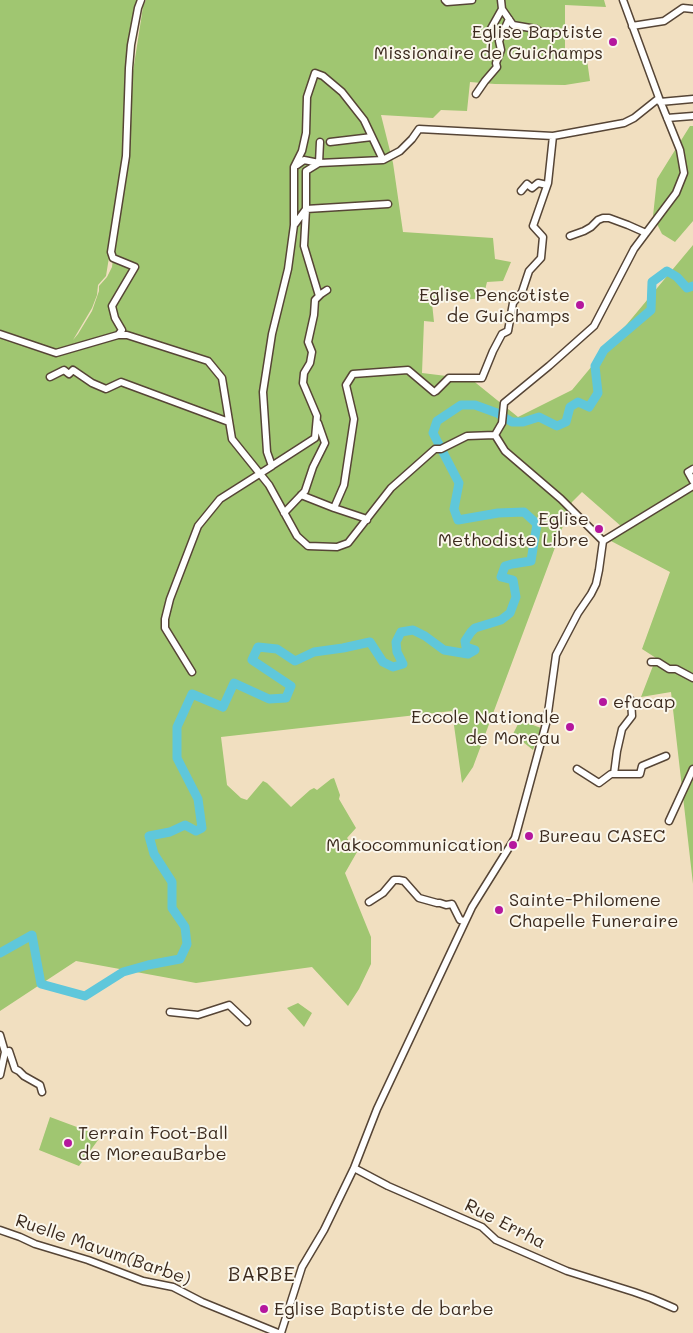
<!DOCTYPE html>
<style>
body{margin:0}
canvas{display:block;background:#f1dfc0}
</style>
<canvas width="693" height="1333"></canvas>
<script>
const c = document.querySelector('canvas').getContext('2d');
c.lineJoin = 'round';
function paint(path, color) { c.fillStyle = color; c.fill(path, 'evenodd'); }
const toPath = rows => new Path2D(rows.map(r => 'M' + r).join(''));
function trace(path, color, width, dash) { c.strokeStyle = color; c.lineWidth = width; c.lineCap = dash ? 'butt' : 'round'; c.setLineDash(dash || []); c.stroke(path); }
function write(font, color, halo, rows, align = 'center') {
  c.font = font + ' Mali,sans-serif'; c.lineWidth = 4; c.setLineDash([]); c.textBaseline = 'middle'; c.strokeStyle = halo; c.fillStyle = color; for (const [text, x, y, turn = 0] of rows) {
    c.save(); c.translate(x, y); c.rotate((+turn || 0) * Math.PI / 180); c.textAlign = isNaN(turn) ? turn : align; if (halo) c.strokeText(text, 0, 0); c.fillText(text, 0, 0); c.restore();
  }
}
const green = toPath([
 [0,0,139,0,132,34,122,177,106,276,98,285,97,295,92,308,73,340,78,334,92,311,99,291,99,286,107,277,112,267,127,150,129,97,141,20,143,6,146,0,604,0,606,7,565,5,565,53,586,53,590,81,565,85,495,84,470,82,467,111,441,110,433,118,381,115,393,163,403,232,493,238,495,259,511,262,503,281,487,282,483,298,432,303,434,322,424,321,422,373,471,379,518,417,572,390,693,245,693,884,671,692,641,697,656,658,642,649,670,572,611,541,622,527,582,492,572,502,473,767,462,783,452,711,221,737,227,785,241,798,247,800,263,781,267,783,291,807,310,790,314,788,317,790,331,779,334,778,340,795,339,799,356,828,347,838,357,852,345,873,371,937,371,964,359,989,348,1006,312,967,196,983,76,961,0,1011],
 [690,126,693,126,693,221,675,242,662,234,653,216,657,179],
 [520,720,541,728,533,750,513,734],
 [298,1003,312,1013,304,1027,287,1008],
 [50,1117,101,1136,79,1166,39,1150]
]);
const river = toPath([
 [0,953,32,935,41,984,85,996,123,972,148,965,180,959,187,944,185,927,172,908,172,882,154,854,149,836,170,832,185,825,196,831,202,828,198,799,177,758,177,727,192,694,223,707,234,683,269,699,286,698,291,686,252,660,258,647,277,649,295,661,314,652,343,648,370,642,383,662,393,667,403,664,397,652,396,642,401,632,413,630,425,636,444,650,468,654,475,650,466,647,465,641,471,632,475,628,501,620,510,613,516,597,513,580,501,577,505,566,512,564,531,561,537,524,524,512,498,513,458,520,454,509,459,483,433,433,437,421,461,405,475,405,497,413,512,422,523,422,539,417,557,426,566,422,570,407,578,402,589,407,598,393,595,366,604,350,651,310,652,282,667,271,677,277,687,288,693,286]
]);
const street = toPath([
 [445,0,447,2,472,0],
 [501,0,502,9,513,25,536,29,543,34],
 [632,26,664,21,683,8,693,9],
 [489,38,488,34,502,9],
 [476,94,485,81,497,67,496,63,501,50,499,41,509,19],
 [660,102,693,99],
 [667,118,693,116],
 [330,142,372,137],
 [297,165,304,160,319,163,383,160,400,151,412,139,419,129,553,136,624,123,634,118,659,98],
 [521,191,527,184,532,188,538,183,547,185],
 [295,224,306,209,388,204],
 [570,236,584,231,591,227,598,220,603,218,609,218,628,225,646,233],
 [319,296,304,246,306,209,306,171,319,163,320,142],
 [0,334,56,353,118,335,127,335,208,361,222,378,232,439,269,485,297,536,308,546,337,547,348,543,391,488,435,449,441,449,467,436,495,435],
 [118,335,122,330,115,318,112,306,135,267,113,258,111,252,126,156,129,68,131,45,138,8,141,0],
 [50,377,64,370,69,374,73,370,92,383,106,389,121,382,229,422],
 [436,391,449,378,482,378,493,351,502,334,508,331,513,303,522,292,529,271,541,258,543,237,533,226,548,183,553,136],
 [270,467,315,438,317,416,303,383,304,373,310,363,312,352,308,342,314,315,315,300,321,294,327,290],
 [693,469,688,472,693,481],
 [301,495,334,508,344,485,354,419,346,385,353,374,408,370,434,392],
 [334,508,364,518,367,520],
 [284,513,305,491,313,467,325,443,318,423],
 [603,541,693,486],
 [651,662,658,662,669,669,676,669,693,678],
 [192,672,165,628,165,619,170,599,198,526,220,499,272,466,267,452,263,392,272,334,288,269,294,225,294,167,302,151,306,133,307,97,315,73,323,76,342,92,364,120,383,160],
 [577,769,599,783,611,774,640,774,642,766,666,756],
 [614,774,617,751,622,729,632,716,631,700],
 [669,821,693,769],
 [369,902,383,893,394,880,399,880,404,881,419,898,437,903,440,903,446,905,452,904,460,920,465,921],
 [170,1012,198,1015,229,1005,247,1022],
 [0,1035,5,1052,0,1075],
 [5,1052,9,1051,15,1069,19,1071,24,1076,40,1085,42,1092],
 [354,1168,388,1186,482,1227,496,1240,567,1271,634,1292,651,1298,674,1308],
 [0,1230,20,1237,35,1244,88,1260,143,1281,173,1287,202,1302,278,1333],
 [281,1333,302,1267,324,1230,354,1168,377,1109,472,907,515,838,547,720,556,655,578,613,591,594,596,584,599,570,603,541,561,499,505,451,495,435,502,423,504,403,549,366,594,326,634,249,676,193,684,173,680,150,659,98,623,0]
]);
const markers = [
 [613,42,5,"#b5179e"],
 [580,305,5,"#b5179e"],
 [599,529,5,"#b5179e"],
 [603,702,5,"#b5179e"],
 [570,727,5,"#b5179e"],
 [529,836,5,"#b5179e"],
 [513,845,5,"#b5179e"],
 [499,910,5,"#b5179e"],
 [68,1143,5,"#b5179e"],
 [264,1309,5,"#b5179e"]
];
const poiNames = [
 ["Eglise Baptiste",603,32],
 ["Missionaire de Guichamps",603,53],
 ["Eglise Pencotiste",570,295],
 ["de Guichamps",570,316],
 ["Eglise",589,519],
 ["Methodiste Libre",589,540],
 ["efacap",613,702,"left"],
 ["Eccole Nationale",560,717],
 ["de Moreau",560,738],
 ["Bureau CASEC",539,836,"left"],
 ["Makocommunication",503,845],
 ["Sainte-Philomene",509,900,"left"],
 ["Chapelle Funeraire",509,921,"left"],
 ["Terrain Foot-Ball",78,1133,"left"],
 ["de MoreauBarbe",78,1154,"left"],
 ["Eglise Baptiste de barbe",274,1309,"left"]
];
const streetNames = [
 ["Rue Errha",505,1224,27],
 ["Ruelle Mavum(Barbe)",103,1250,19]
];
const quarterNames = [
 ["BARBE",262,1275]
];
paint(green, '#a0c671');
trace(river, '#5fc7db', 9);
trace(street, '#564536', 9);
trace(street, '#fff', 6);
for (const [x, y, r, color] of markers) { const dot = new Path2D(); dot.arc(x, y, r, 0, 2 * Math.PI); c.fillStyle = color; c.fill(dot); trace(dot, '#fbf7ec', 2); }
write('18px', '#3b2a1e', '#fbf7ec', poiNames, 'right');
write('18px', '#3b2a1e', '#fbf7ec', streetNames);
c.letterSpacing = '1px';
write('20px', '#3b2a1e', '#fbf7ec', quarterNames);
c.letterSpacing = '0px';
</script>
